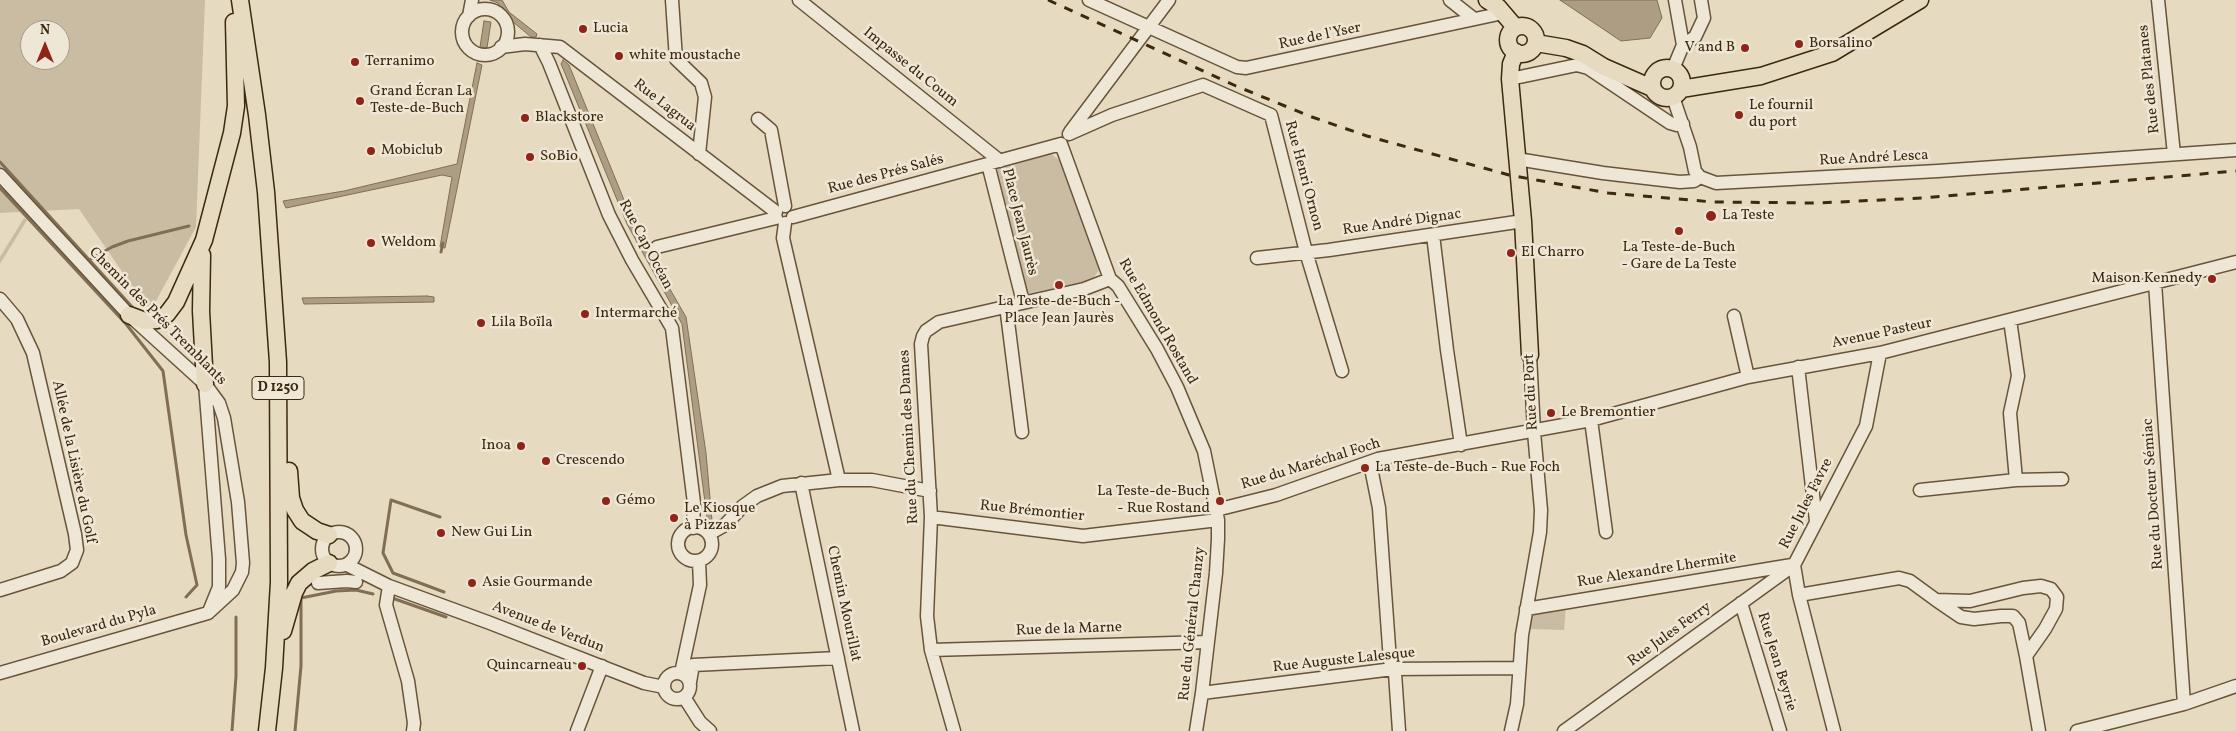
<!DOCTYPE html>
<meta charset="utf-8">
<style>
body{margin:0}
#map{position:relative;width:2236px;height:731px;overflow:hidden;background:#e6dac0;font-family:Vollkorn,serif}
canvas{display:block}
.north{position:absolute;left:20px;top:20px;width:50px;height:50px;box-sizing:border-box;background:#efe7d6;border:1px solid #a89b86;border-radius:50%;rotate:0deg;font-size:14px;font-weight:700;line-height:20px;text-align:center;color:#3d290d}
.north::after{content:'';display:block;margin:auto;width:18px;height:22px;background:#8f2418;clip-path:polygon(50% 0,100% 100%,50% 72%,0 100%)}
</style>
<div id="map">
<canvas width="2236" height="731"></canvas>
<div class="north">N</div>
</div>
<script>
const c = document.querySelector('canvas').getContext('2d');
c.lineJoin = 'round';
function paint(path, color) { c.fillStyle = color; c.fill(path, 'evenodd'); }
const toPath = rows => new Path2D(rows.map(r => 'M' + r).join(''));
function trace(path, color, width, dash) { c.strokeStyle = color; c.lineWidth = width; c.lineCap = dash ? 'butt' : 'round'; c.setLineDash(dash || []); c.stroke(path); }
function write(font, color, halo, rows, align = 'center') {
  c.font = font + ' Vollkorn,serif'; c.lineWidth = 5; c.setLineDash([]); c.textBaseline = 'middle'; c.strokeStyle = halo; c.fillStyle = color; for (const [text, x, y, turn = 0] of rows) {
    c.save(); c.translate(x, y); c.rotate((+turn || 0) * Math.PI / 180); c.textAlign = isNaN(turn) ? turn : align; if (halo) c.strokeText(text, 0, 0); c.fillText(text, 0, 0); c.restore();
  }
}
const green = toPath([
 [0,0,205,0,196,227,150,312,79,209,0,213],
 [30,30,60,30,60,60,30,60],
 [1051,154,1059,160,1099,270,1092,280,1028,294,997,169],
 [24,218,27,220,0,264,0,257],
 [1566,607,1564,630,1530,629,1533,611]
]);
const water = toPath([
 [490,0,502,0,509,12,537,34,536,37,531,37,506,16,498,3,490,0],
 [1560,0,1657,0,1662,18,1650,38,1621,41,1560,0],
 [484,21,491,22,487,48,480,47,484,21],
 [563,60,569,65,631,217,648,251,686,317,706,453,712,521,707,518,682,324,627,224,564,71,561,64,563,60],
 [477,63,482,65,445,248,440,247,452,177,442,175,286,208,283,201,344,191,457,164,477,63],
 [427,296,434,297,434,302,304,304,302,298,427,296]
]);
const stream = toPath([
 [0,162,134,309],
 [0,188,126,324,163,371,186,535,197,585,186,597],
 [441,252,443,243],
 [89,260,112,247,128,241,189,226],
 [440,517,391,500,383,553,393,573,444,592],
 [395,599,446,617],
 [232,731,236,676,236,617],
 [295,731,301,666,301,598,336,591,356,590,373,594]
]);
const minor = toPath([
 [672,0,676,59,701,83,705,97,699,154],
 [799,0,1000,161],
 [1089,0,1237,67,1246,68,1503,13],
 [1450,0,1474,19],
 [2158,0,2174,154],
 '462 32a23 23 0 1 1 46 0a23 23 0 1 1-46 0Z',
 [469,16,472,0],
 [540,45,549,63,609,215,632,260,672,328,694,503,693,528],
 [1683,45,1695,37,1704,18,1701,0],
 [501,47,525,44,560,47,776,212],
 [1673,69,1683,45,1675,0],
 [1510,79,1577,65,1588,68,1670,123,1677,125,1683,124],
 [1673,97,1690,147,1695,171,1700,177],
 [758,119,771,130,785,206],
 [1070,132,1169,0],
 [1069,134,1112,115,1203,85,1271,115,1306,252,1342,371],
 [1061,144,1110,279,1118,286,1157,349,1177,387,1204,451,1218,520,1218,539,1216,573,1202,693,1196,731],
 [1517,159,1603,173,1680,182,1694,181,1700,177,1716,183,1938,171,2236,150],
 [988,164,1023,302],
 [0,175,129,315,205,384,219,403,224,418,238,502,243,563,242,572,233,590,208,613,0,673],
 [793,217,1061,144],
 [785,223,783,238,839,480],
 [1433,235,1447,350,1461,445],
 [657,247,776,218],
 [1257,258,1329,250,1523,221],
 [2155,283,2184,704],
 [0,299,17,319,33,353,75,534,77,550,72,563,61,571,0,590],
 [1006,306,1022,432],
 [1734,316,1748,377],
 [2010,320,2018,376,2010,413,2016,480],
 [1798,367,1816,521],
 [205,384,219,559,219,587,210,609],
 [1591,420,1606,532],
 [1370,463,1379,508,1390,661,1395,673,1399,731],
 [801,483,853,731],
 [1920,490,2016,480,2062,479],
 [1216,510,1276,495,1378,459,1591,420,1748,377,1880,353,2236,262],
 [931,517,1083,536,1218,520],
 '678 544a17 17 0 1 1 34 0a17 17 0 1 1-34 0Z',
 '322 549a17 17 0 1 1 34 0a17 17 0 1 1-34 0Z',
 [709,534,725,525,743,506,757,496,782,486,839,480,872,480,930,491],
 [347,565,389,586,490,623,644,683,664,687],
 [318,583,347,581,356,582],
 [389,586,386,605,408,681,414,723,413,731],
 [1799,595,1899,578,1910,581,1936,600,1970,601,2023,588,2041,586,2051,589,2057,597,2056,609,2045,629,2026,656,2039,731],
 [1936,600,1961,617,1974,619,2001,616,2013,616,2019,623,2026,656],
 [1741,603,1780,731],
 [1526,609,1792,565],
 [931,650,1208,642],
 '664 686a13 13 0 1 1 26 0a13 13 0 1 1-26 0Z',
 [681,673,700,585,699,561],
 [690,682,693,665,838,658],
 [1202,693,1393,669,1519,668],
 [684,697,700,722,710,731],
 [577,731,602,666],
 [954,731,931,650,927,616,931,517,921,344,923,336,926,331,939,322,1084,289,1110,279],
 [1511,731,1517,704,1522,635,1540,532,1541,510,1534,432,1530,355],
 [1564,731,1794,565],
 [1834,731,1799,595,1794,565,1866,426,1880,353],
 [2077,731,2184,704,2236,686]
]);
const major = toPath([
 [240,0,257,115,266,192,278,362,279,582,274,668,267,731],
 [1487,0,1498,7,1515,27],
 '1508 40a14 14 0 1 1 28 0a14 14 0 1 1-28 0Z',
 [1536,43,1566,48,1583,54,1604,67,1652,88],
 [1516,52,1511,64,1510,79,1523,221,1530,355],
 '1652 83a15 15 0 1 1 30 0a15 15 0 1 1-30 0Z',
 [1681,89,1761,76,1832,53,1920,0],
 [202,255,201,311,205,384],
 [129,315,145,321,157,320,167,314,176,302,204,240,232,133,236,106,234,22],
 [289,471,291,498,295,510,302,521,317,531,329,535],
 [283,631,294,593,299,583,313,571,329,563]
]);
const rail = toPath([
 [1048,0,1236,86,1312,117,1367,136,1509,175,1608,193,1713,202,1817,203,1923,198,2236,171]
]);
const markers = [
 [583,29,5,"#8f2418"],
 [1799,44,5,"#8f2418"],
 [1745,48,5,"#8f2418"],
 [619,56,5,"#8f2418"],
 [355,62,5,"#8f2418"],
 [360,101,5,"#8f2418"],
 [1739,115,5,"#8f2418"],
 [525,118,5,"#8f2418"],
 [371,151,5,"#8f2418"],
 [530,157,5,"#8f2418"],
 [1711,216,6,"#8f2418"],
 [1679,231,5,"#8f2418"],
 [371,243,5,"#8f2418"],
 [1511,253,5,"#8f2418"],
 [2212,279,5,"#8f2418"],
 [1059,285,5,"#8f2418"],
 [585,314,5,"#8f2418"],
 [481,323,5,"#8f2418"],
 [1551,413,5,"#8f2418"],
 [521,446,5,"#8f2418"],
 [546,461,5,"#8f2418"],
 [1365,468,5,"#8f2418"],
 [606,501,5,"#8f2418"],
 [1220,501,5,"#8f2418"],
 [674,518,5,"#8f2418"],
 [441,533,5,"#8f2418"],
 [472,583,5,"#8f2418"],
 [582,666,5,"#8f2418"]
];
const shields = [
 [278,388,52]
];
const shieldNames = [
 ["D 1250",278,388]
];
const poiNames = [
 ["Lucia",593,29],
 ["Borsalino",1809,44],
 ["V and B",1735,48,"right"],
 ["white moustache",629,56],
 ["Terranimo",365,62],
 ["Grand Écran La",370,92],
 ["Teste-de-Buch",370,109],
 ["Le fournil",1749,106],
 ["du port",1749,123],
 ["Blackstore",535,118],
 ["Mobiclub",381,151],
 ["SoBio",540,157],
 ["La Teste",1722,216],
 ["Weldom",381,243],
 ["La Teste-de-Buch",1679,248,"center"],
 ["- Gare de La Teste",1679,265,"center"],
 ["El Charro",1521,253],
 ["Maison Kennedy",2202,279,"right"],
 ["La Teste-de-Buch -",1059,302,"center"],
 ["Place Jean Jaurès",1059,319,"center"],
 ["Intermarché",595,314],
 ["Lila Boïla",491,323],
 ["Le Bremontier",1561,413],
 ["Inoa",511,446,"right"],
 ["Crescendo",556,461],
 ["La Teste-de-Buch - Rue Foch",1375,468],
 ["La Teste-de-Buch",1210,492,"right"],
 ["- Rue Rostand",1210,509,"right"],
 ["Gémo",616,501],
 ["Le Kiosque",684,509],
 ["à Pizzas",684,526],
 ["New Gui Lin",451,533],
 ["Asie Gourmande",482,583],
 ["Quincarneau",572,666,"right"]
];
const streetNames = [
 ["Rue de l'Yser",1320,37,-12],
 ["Impasse du Coum",910,68,39],
 ["Rue des Platanes",2150,79,-96],
 ["Rue Lagrua",664,106,38],
 ["Rue André Lesca",1874,159,-3],
 ["Rue des Prés Salés",886,175,-15],
 ["Rue Henri Ornon",1303,176,75],
 ["Place Jean Jaurès",1019,222,76],
 ["Rue André Dignac",1402,223,-8],
 ["Rue Cap Océan",645,245,62],
 ["Chemin des Prés Tremblants",157,317,45],
 ["Rue Edmond Rostand",1157,322,60],
 ["Avenue Pasteur",1882,334,-12],
 ["Rue du Port",1532,392,-93],
 ["Rue du Chemin des Dames",910,437,-93],
 ["Allée de la Lisière du Golf",73,462,78],
 ["Rue du Maréchal Foch",1311,465,-17],
 ["Rue du Docteur Sémiac",2154,494,-94],
 ["Rue Jules Favre",1807,504,-63],
 ["Rue Brémontier",1032,512,6],
 ["Rue Alexandre Lhermite",1657,571,-9],
 ["Chemin Mourillat",843,604,78],
 ["Rue du Général Chanzy",1193,624,-84],
 ["Boulevard du Pyla",99,627,-16],
 ["Avenue de Verdun",548,628,21],
 ["Rue de la Marne",1069,630,-2],
 ["Rue Jules Ferry",1670,635,-36],
 ["Rue Auguste Lalesque",1344,661,-6],
 ["Rue Jean Beyrie",1776,662,73]
];
paint(green, '#c9bca2');
paint(water, '#ad9e83');
trace(water, '#806f54', 1);
trace(stream, '#806f54', 3);
trace(minor, '#67553a', 15);
trace(major, '#3d290d', 19);
trace(minor, '#efe7d6', 12);
trace(major, '#e6dac0', 16);
trace(rail, '#3d290d', 3, [9, 9]);
for (const [x, y, r, color] of markers) { const dot = new Path2D(); dot.arc(x, y, r, 0, 2 * Math.PI); c.fillStyle = color; c.fill(dot); trace(dot, '#efe7d6', 2); }
for (const [x, y, w] of shields) { const box = new Path2D(); box.roundRect(x - w / 2, y - 11.5, w, 23, 4); c.fillStyle = '#efe7d6'; c.fill(box); trace(box, '#3d290d', 1); }
write('bold 14px', '#3d290d', null, shieldNames);
write('15px', '#3d290d', '#efe7d6', poiNames, 'left');
write('15px', '#3d290d', '#efe7d6', streetNames);
</script>
